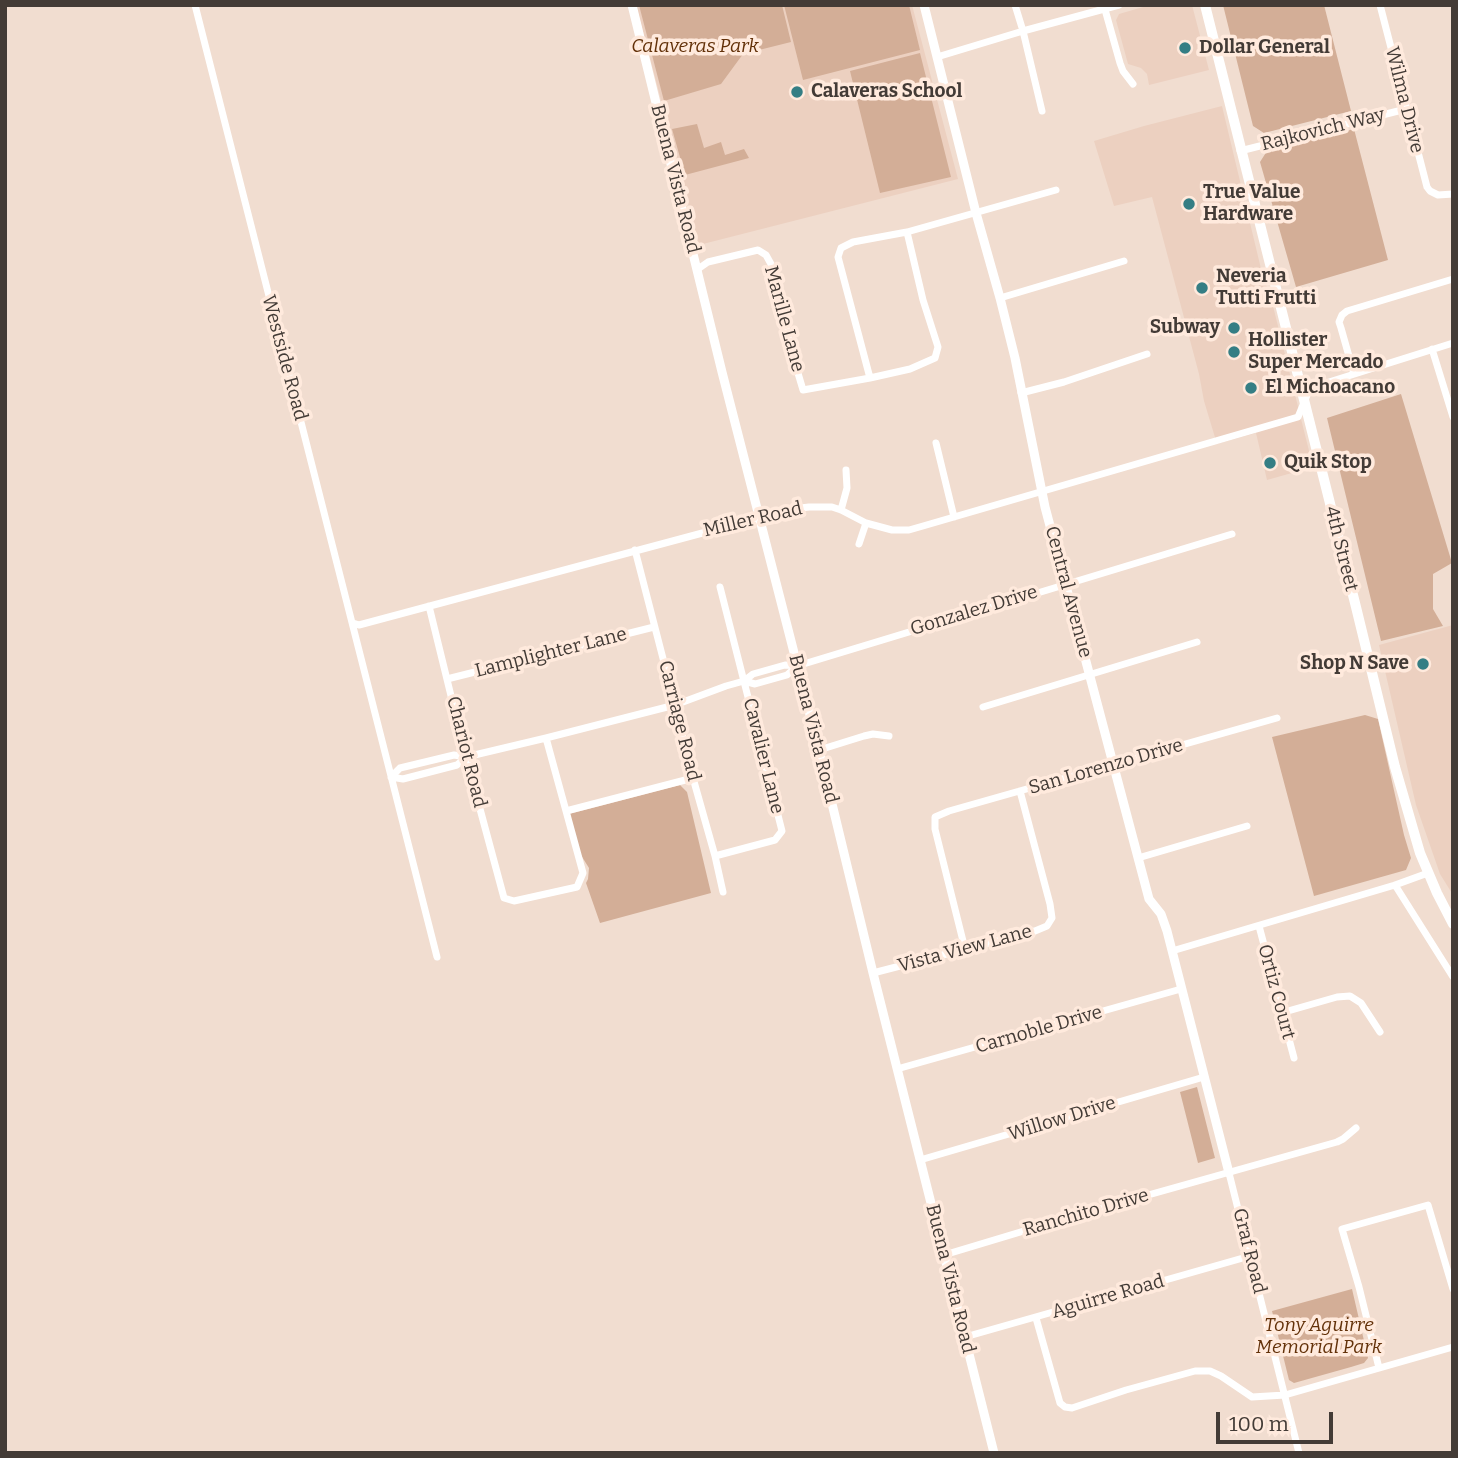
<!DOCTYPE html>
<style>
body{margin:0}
#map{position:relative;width:1458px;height:1458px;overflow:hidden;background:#f1ddd0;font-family:Bitter,serif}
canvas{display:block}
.frame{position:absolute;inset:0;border:7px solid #433b36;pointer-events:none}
.scale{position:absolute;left:1216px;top:1412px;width:117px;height:32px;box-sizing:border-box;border:4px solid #433b36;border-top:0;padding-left:9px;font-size:21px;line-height:24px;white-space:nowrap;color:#433b36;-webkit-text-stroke:5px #ffeadd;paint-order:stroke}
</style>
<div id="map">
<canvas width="1458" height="1458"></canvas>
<div class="frame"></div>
<div class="scale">100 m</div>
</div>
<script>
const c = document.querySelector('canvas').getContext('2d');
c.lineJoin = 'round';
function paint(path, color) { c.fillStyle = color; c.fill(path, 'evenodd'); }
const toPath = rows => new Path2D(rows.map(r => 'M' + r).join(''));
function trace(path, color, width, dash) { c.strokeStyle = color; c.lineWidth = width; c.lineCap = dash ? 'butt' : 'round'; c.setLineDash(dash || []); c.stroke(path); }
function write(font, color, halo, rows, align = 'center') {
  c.font = font + ' Bitter,serif'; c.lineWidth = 7; c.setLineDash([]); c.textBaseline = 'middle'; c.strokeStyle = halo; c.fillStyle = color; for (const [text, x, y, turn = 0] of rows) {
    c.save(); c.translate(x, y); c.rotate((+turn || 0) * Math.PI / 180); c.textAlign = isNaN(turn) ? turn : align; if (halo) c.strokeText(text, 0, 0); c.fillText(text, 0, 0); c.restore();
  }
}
const built = toPath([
 [636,5,912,5,958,179,699,245],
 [1150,5,1192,5,1209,70,1149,85,1147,74,1141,68,1128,64,1116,20,1119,14],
 [1222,106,1262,273,1271,298,1313,467,1267,480,1256,433,1217,444,1204,401,1199,374,1152,197,1114,206,1094,141,1144,126],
 [1453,625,1453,895,1440,874,1416,805,1379,645]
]);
const green = toPath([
 [639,5,782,5,791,42,743,54,721,84,664,101],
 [784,5,909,5,920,50,803,80],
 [1223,5,1324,5,1351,111,1264,133,1253,126],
 [920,53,951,177,880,193,850,71],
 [697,124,704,148,721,142,725,155,744,149,749,158,685,175,672,129],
 [1354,129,1388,260,1296,287,1260,162,1267,151],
 [1401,394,1452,563,1433,574,1433,609,1443,626,1381,641,1327,418],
 [1365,715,1378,719,1404,835,1411,858,1406,870,1314,896,1272,737],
 [680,785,687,792,711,893,600,923,586,883,588,879,589,868,579,852,569,814],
 [1197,1087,1215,1158,1198,1163,1180,1092],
 [1352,1289,1368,1358,1364,1363,1351,1367,1294,1383,1289,1380,1272,1311]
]);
const minor = toPath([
 [195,5,437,957],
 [1015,5,1023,31,1042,111],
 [1380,5,1427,187,1430,191,1438,195,1453,194],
 [1104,6,1120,63,1123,71,1133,84],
 [937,57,1023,31,1119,5],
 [1240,151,1406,109],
 [698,269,708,262,758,250,766,255,771,264,792,353,803,390,870,378,910,369,935,358,938,347,923,300,907,232],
 [1000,298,1124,261],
 [1432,349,1453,417],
 [1354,374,1341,328,1339,322,1342,315,1347,311,1367,305,1453,279],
 [870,378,838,257,841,248,853,242,907,232,1056,190],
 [1021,393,1064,382,1147,354],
 [936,443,954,517],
 [841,510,847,488,846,470],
 [859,544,866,523],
 [635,550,675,705,693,778,715,856,723,892],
 [429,606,466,757,504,898,514,901,577,887,583,873,546,738],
 [353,623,359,625,792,509,809,507,832,507,841,510,866,523,892,530,909,530,923,526,1298,417,1310,388,1453,343],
 [797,666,787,675,755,684,744,681,753,674,785,665,797,666,1232,534],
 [447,679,654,627],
 [983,707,1197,642],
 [819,750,864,736,873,734,889,736],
 [454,755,466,757,457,765,403,779,391,777,400,768,454,755],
 [466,757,546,738,675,705,726,686,744,681],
 [566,811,693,778],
 [715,856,775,840,782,831,720,587],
 [1138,858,1247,826],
 [1395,885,1453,977],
 [1259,926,1294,1058],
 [965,949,935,829,935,817,949,811,1277,718],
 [1172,951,1395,885,1428,873],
 [873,973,1035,931,1047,926,1052,918,1050,904,1020,791],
 [1281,1013,1337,997,1350,996,1361,1003,1380,1032],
 [897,1069,1181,989],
 [920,1160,1204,1077],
 [1229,1173,1299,1453],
 [944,1255,1077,1215,1337,1142,1343,1139,1356,1128],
 [1036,1318,1060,1403,1065,1407,1072,1408,1126,1390,1195,1371,1210,1371,1221,1376,1252,1397,1285,1395,1453,1347],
 [965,1337,1250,1256],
 [1379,1368,1359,1287,1342,1229,1428,1205,1453,1289]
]);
const tertiary = toPath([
 [632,5,722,372,819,750,873,973,994,1453],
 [924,5,976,213,1000,298,1015,358,1045,507,1149,899,1161,914,1167,931,1229,1173]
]);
const secondary = toPath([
 [1205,5,1356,607,1395,767,1420,853,1437,893,1453,924]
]);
const markers = [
 [1185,48,7,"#357e84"],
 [797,92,7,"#357e84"],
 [1189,204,7,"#357e84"],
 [1202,288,7,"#357e84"],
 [1234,328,7,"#357e84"],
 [1234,352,7,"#357e84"],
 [1251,388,7,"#357e84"],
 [1270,463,7,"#357e84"],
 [1423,664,7,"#357e84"]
];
const parkNames = [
 ["Calaveras Park",695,47],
 ["Tony Aguirre",1319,1326],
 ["Memorial Park",1319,1348]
];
const poiNames = [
 ["Dollar General",1199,48],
 ["Calaveras School",811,92],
 ["True Value",1203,193],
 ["Hardware",1203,215],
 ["Neveria",1216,277],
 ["Tutti Frutti",1216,299],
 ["Subway",1220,328,"right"],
 ["Hollister",1248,341],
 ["Super Mercado",1248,363],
 ["El Michoacano",1265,388],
 ["Quik Stop",1284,463],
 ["Shop N Save",1409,664,"right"]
];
const streetNames = [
 ["Wilma Drive",1404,100,76],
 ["Rajkovich Way",1323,130,-14],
 ["Buena Vista Road",675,179,76],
 ["Marille Lane",784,319,75],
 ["Westside Road",284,358,75],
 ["Miller Road",753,520,-13],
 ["4th Street",1341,549,76],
 ["Central Avenue",1068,592,75],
 ["Gonzalez Drive",974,611,-17],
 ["Lamplighter Lane",551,653,-14],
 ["Carriage Road",679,721,76],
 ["Buena Vista Road",813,729,76],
 ["Chariot Road",466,752,76],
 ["Cavalier Lane",763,756,76],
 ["San Lorenzo Drive",1106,767,-16],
 ["Vista View Lane",965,949,-15],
 ["Ortiz Court",1276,992,75],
 ["Carnoble Drive",1039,1030,-16],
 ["Willow Drive",1062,1119,-17],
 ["Ranchito Drive",1086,1213,-16],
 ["Graf Road",1249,1251,76],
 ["Buena Vista Road",950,1279,76],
 ["Aguirre Road",1108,1297,-16]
];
paint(built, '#ecd0c0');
paint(green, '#d3ae97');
trace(minor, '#fff', 7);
trace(tertiary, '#fff', 9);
trace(secondary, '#fff', 10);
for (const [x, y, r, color] of markers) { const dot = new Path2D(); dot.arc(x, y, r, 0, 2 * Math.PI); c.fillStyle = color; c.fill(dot); trace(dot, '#ffeadd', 2.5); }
write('italic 19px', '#633109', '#ffeadd', parkNames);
write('bold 19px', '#433b36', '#ffeadd', poiNames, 'left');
write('19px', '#433b36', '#ffeadd', streetNames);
</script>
